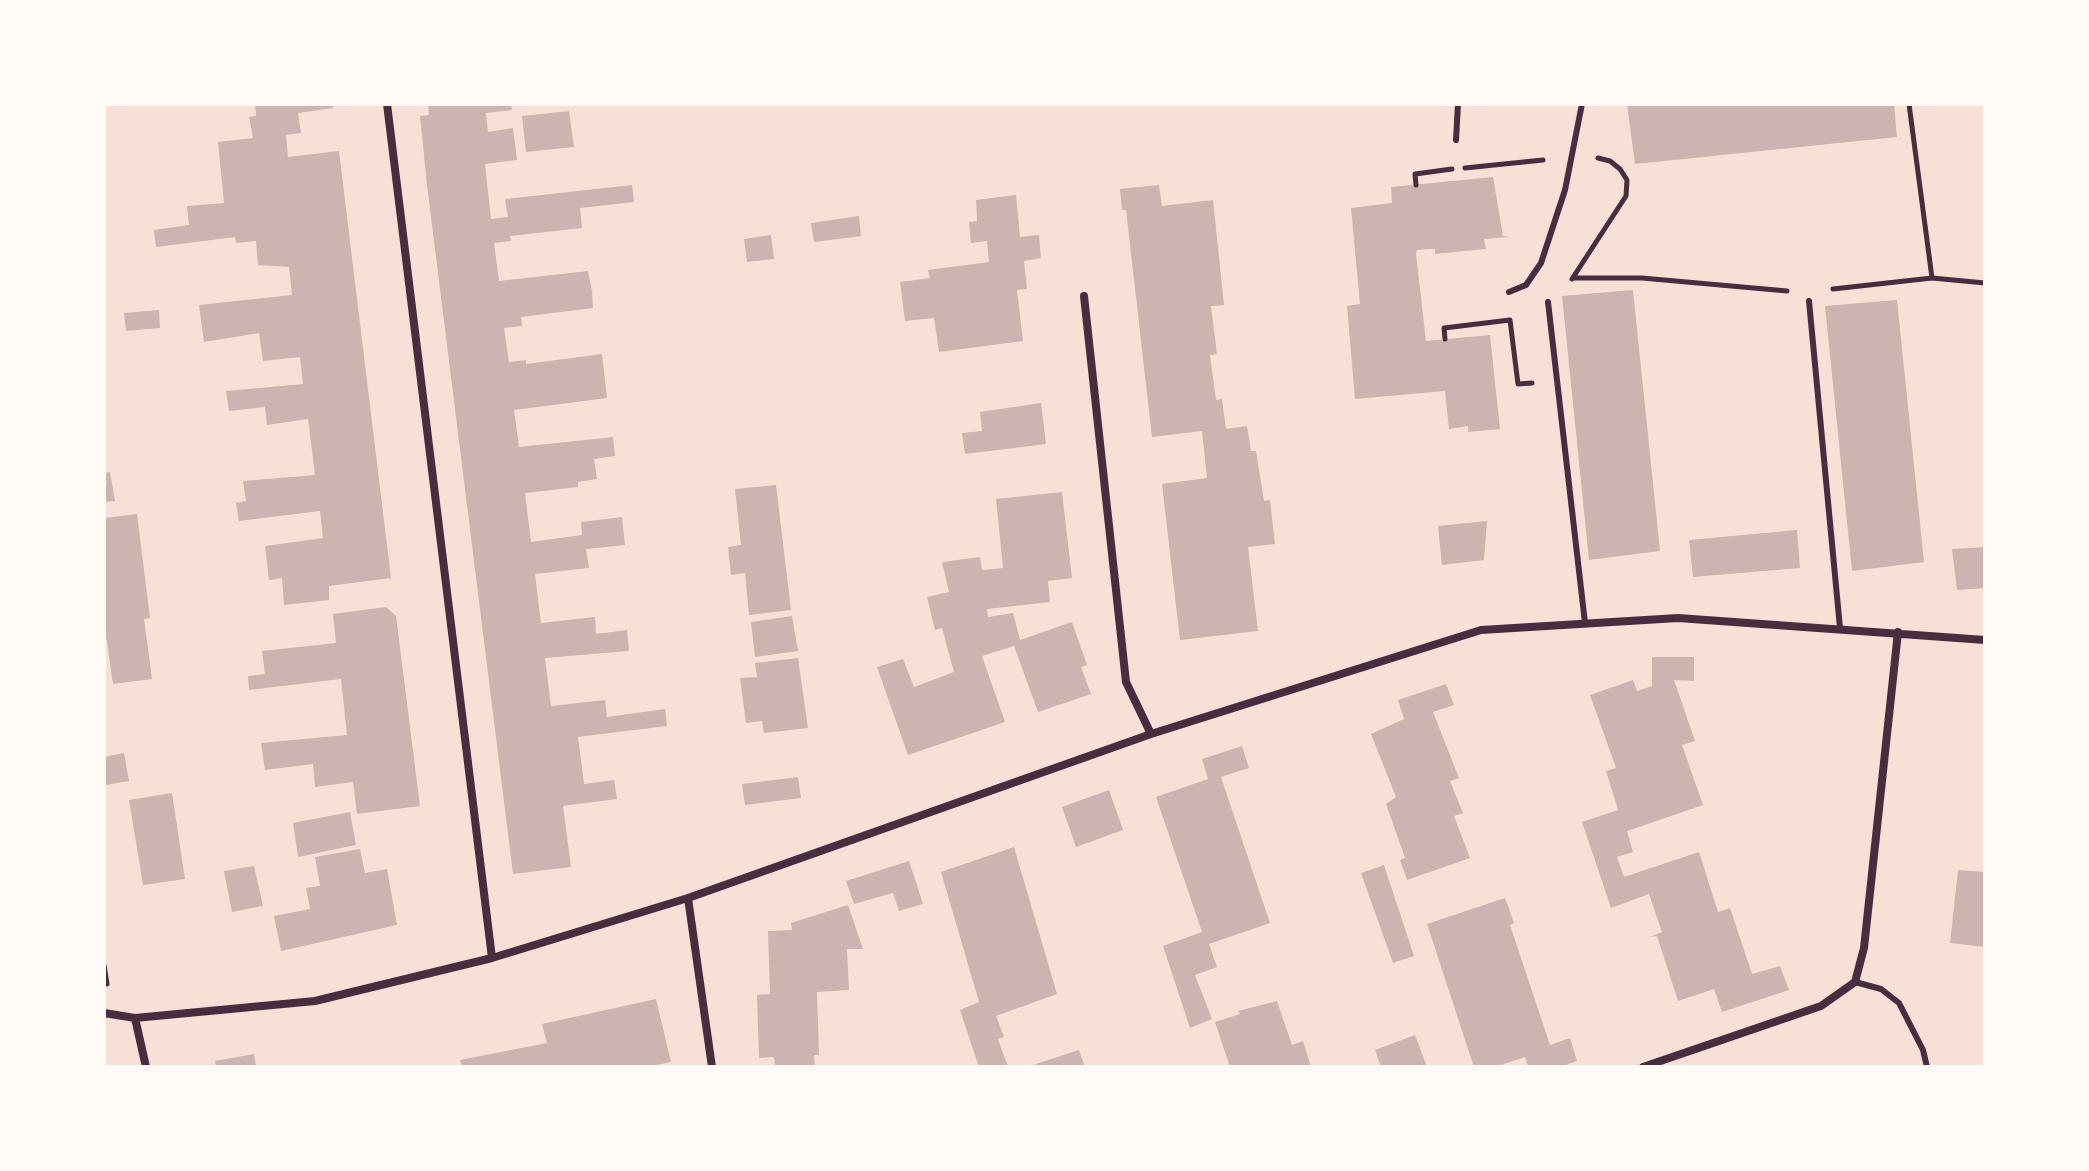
<!DOCTYPE html>
<style>
body{margin:0}
#map{position:relative;width:2089px;height:1171px;overflow:hidden;background:#f7e1d7;font-family:Mulish,sans-serif}
canvas{display:block}
.frame{position:absolute;inset:0;border:106px solid #fffaf5;pointer-events:none}
</style>
<div id="map">
<canvas width="2089" height="1171"></canvas>
<div class="frame"></div>
</div>
<script>
const c = document.querySelector('canvas').getContext('2d');
c.lineJoin = 'round';
function paint(path, color) { c.fillStyle = color; c.fill(path, 'evenodd'); }
const toPath = rows => new Path2D(rows.map(r => 'M' + r).join(''));
function trace(path, color, width, dash) { c.strokeStyle = color; c.lineWidth = width; c.lineCap = dash ? 'butt' : 'round'; c.setLineDash(dash || []); c.stroke(path); }
const building = toPath([
 [255,104,333,104,333,108,298,113,301,133,286,135,288,157,339,151,391,578,329,586,329,600,284,605,282,578,269,580,265,546,323,538,320,511,239,521,236,503,246,501,243,481,315,475,308,419,267,425,265,407,229,411,226,391,303,384,300,357,263,361,259,333,204,342,199,305,292,295,289,267,258,265,256,241,236,243,235,237,156,247,154,230,189,225,187,206,224,203,218,142,253,138,249,117,256,116],
 [428,104,511,104,512,110,486,113,488,132,513,128,517,160,485,164,491,219,508,217,505,199,632,185,634,202,580,208,582,228,510,236,511,241,494,243,499,281,588,271,592,291,593,308,521,317,522,326,504,328,509,362,526,360,526,364,602,354,607,398,514,410,519,447,613,437,615,456,594,459,597,479,578,482,578,487,525,493,531,542,582,535,581,522,622,517,625,545,586,549,589,568,535,574,541,623,595,617,596,634,627,630,629,651,545,658,551,706,605,700,607,717,665,709,667,726,578,737,584,784,614,780,617,799,563,806,571,867,513,874,427,185,420,116,429,115],
 [1627,104,1894,104,1897,137,1635,164],
 [569,111,574,147,526,152,522,116],
 [1493,177,1503,236,1510,237,1484,239,1486,249,1435,254,1435,249,1430,249,1417,250,1416,254,1426,341,1490,335,1500,429,1468,432,1468,426,1449,429,1445,391,1355,399,1347,306,1360,304,1351,208,1392,203,1391,187],
 [1159,185,1162,206,1213,200,1224,305,1211,306,1217,354,1210,355,1216,400,1222,399,1226,429,1247,426,1251,451,1256,451,1264,501,1270,500,1275,544,1248,547,1258,631,1180,640,1162,484,1207,478,1202,431,1152,437,1126,210,1122,210,1120,189],
 [1016,195,1020,237,1039,235,1041,258,1024,261,1027,289,1017,290,1023,341,939,352,934,318,905,321,900,282,930,278,928,270,989,262,987,241,971,243,969,222,977,221,976,200],
 [859,216,861,236,814,242,811,223],
 [771,235,774,259,747,262,744,239],
 [1633,290,1660,551,1589,560,1562,296],
 [1897,300,1924,562,1852,571,1825,306],
 [159,310,160,328,126,331,124,313],
 [1041,403,1046,444,965,454,962,433,982,431,980,412],
 [110,472,115,501,104,502,104,473],
 [776,485,791,610,749,615,745,573,731,575,728,547,741,545,735,489],
 [1062,492,1072,578,1048,581,1050,602,987,609,988,617,1013,613,1020,640,1072,622,1087,665,1081,667,1091,694,1038,712,1014,646,982,656,1005,722,908,755,877,667,903,659,914,687,954,672,942,628,935,630,927,597,949,592,942,562,980,557,982,570,1003,568,996,499],
 [137,514,150,618,144,619,152,679,113,684,104,622,104,518],
 [1487,521,1484,560,1442,565,1438,526],
 [1797,530,1800,568,1693,577,1689,540],
 [1985,547,1985,588,1957,590,1952,549],
 [386,607,396,616,420,806,357,814,353,782,315,787,313,764,265,770,261,743,347,735,341,679,249,690,248,676,265,674,262,651,336,643,333,614],
 [792,616,798,651,755,657,751,622],
 [1652,657,1694,657,1694,681,1674,680,1695,741,1682,745,1703,805,1627,831,1633,852,1617,857,1624,877,1699,852,1718,912,1730,908,1752,974,1780,966,1789,990,1722,1012,1714,989,1678,1001,1657,936,1650,937,1662,932,1649,894,1611,908,1582,822,1618,810,1606,771,1616,768,1590,695,1633,680,1637,691,1652,686],
 [798,658,808,728,764,733,762,721,746,723,740,678,757,677,755,663],
 [1446,684,1454,705,1433,712,1459,778,1450,781,1463,813,1454,816,1470,858,1407,880,1400,860,1405,858,1386,804,1396,797,1371,734,1404,719,1398,700],
 [1242,746,1249,768,1221,777,1270,923,1209,944,1217,967,1195,975,1212,1019,1190,1028,1163,946,1202,932,1156,797,1208,779,1202,759],
 [124,753,129,781,106,785,104,757],
 [798,777,801,798,745,805,742,784],
 [1109,790,1123,830,1076,847,1062,807],
 [172,793,185,879,143,885,129,800],
 [350,812,356,845,298,857,293,823],
 [1014,847,1057,994,996,1016,1004,1037,998,1039,1008,1067,979,1067,960,1010,979,1002,941,872],
 [360,849,365,873,387,869,397,925,281,951,274,916,310,909,306,888,320,886,315,857],
 [909,861,923,904,899,911,893,893,854,904,846,881],
 [1384,865,1414,956,1393,963,1361,873],
 [254,866,263,906,232,912,224,871],
 [1958,870,1985,872,1985,947,1950,943],
 [1505,898,1514,923,1510,925,1550,1045,1570,1038,1577,1061,1560,1067,1528,1067,1525,1057,1495,1067,1474,1067,1427,924],
 [848,905,863,949,847,949,849,990,817,992,819,1055,814,1055,815,1067,775,1067,774,1057,759,1058,757,995,770,994,768,931,792,930,791,923],
 [656,999,671,1062,647,1067,462,1067,460,1060,547,1043,542,1024],
 [1277,1001,1292,1045,1303,1041,1311,1067,1230,1067,1215,1022,1240,1014,1238,1011],
 [1415,1035,1427,1067,1381,1067,1375,1050],
 [1079,1050,1085,1067,1031,1067,1030,1066],
 [254,1054,256,1067,216,1067,215,1061]
]);
const path = toPath([
 [1909,104,1932,278],
 [1465,168,1543,160],
 [1416,185,1415,174,1452,169],
 [1573,278,1642,278,1787,291],
 [1572,279,1626,196,1627,180,1620,169,1610,161,1598,158],
 [1833,289,1932,278,1985,283],
 [1445,339,1444,328,1510,320,1518,384,1532,383],
 [104,965,107,984]
]);
const service = toPath([
 [1456,140,1458,104],
 [1509,292,1526,285,1541,263,1565,190,1582,104],
 [1809,301,1840,628],
 [1548,302,1585,623],
 [1855,982,1881,989,1899,1003,1923,1050,1927,1067]
]);
const minor = toPath([
 [387,104,492,958],
 [1084,296,1126,682,1151,734],
 [688,898,712,1067],
 [104,1013,135,1018,315,1001,492,958,688,898,1151,734,1481,630,1678,618,1985,640],
 [135,1018,146,1067],
 [1643,1067,1821,1006,1855,982,1864,948,1898,632]
]);
paint(building, '#ccb4b1');
trace(path, '#4a2c40', 5);
trace(service, '#4a2c40', 6);
trace(minor, '#4a2c40', 8);
</script>
